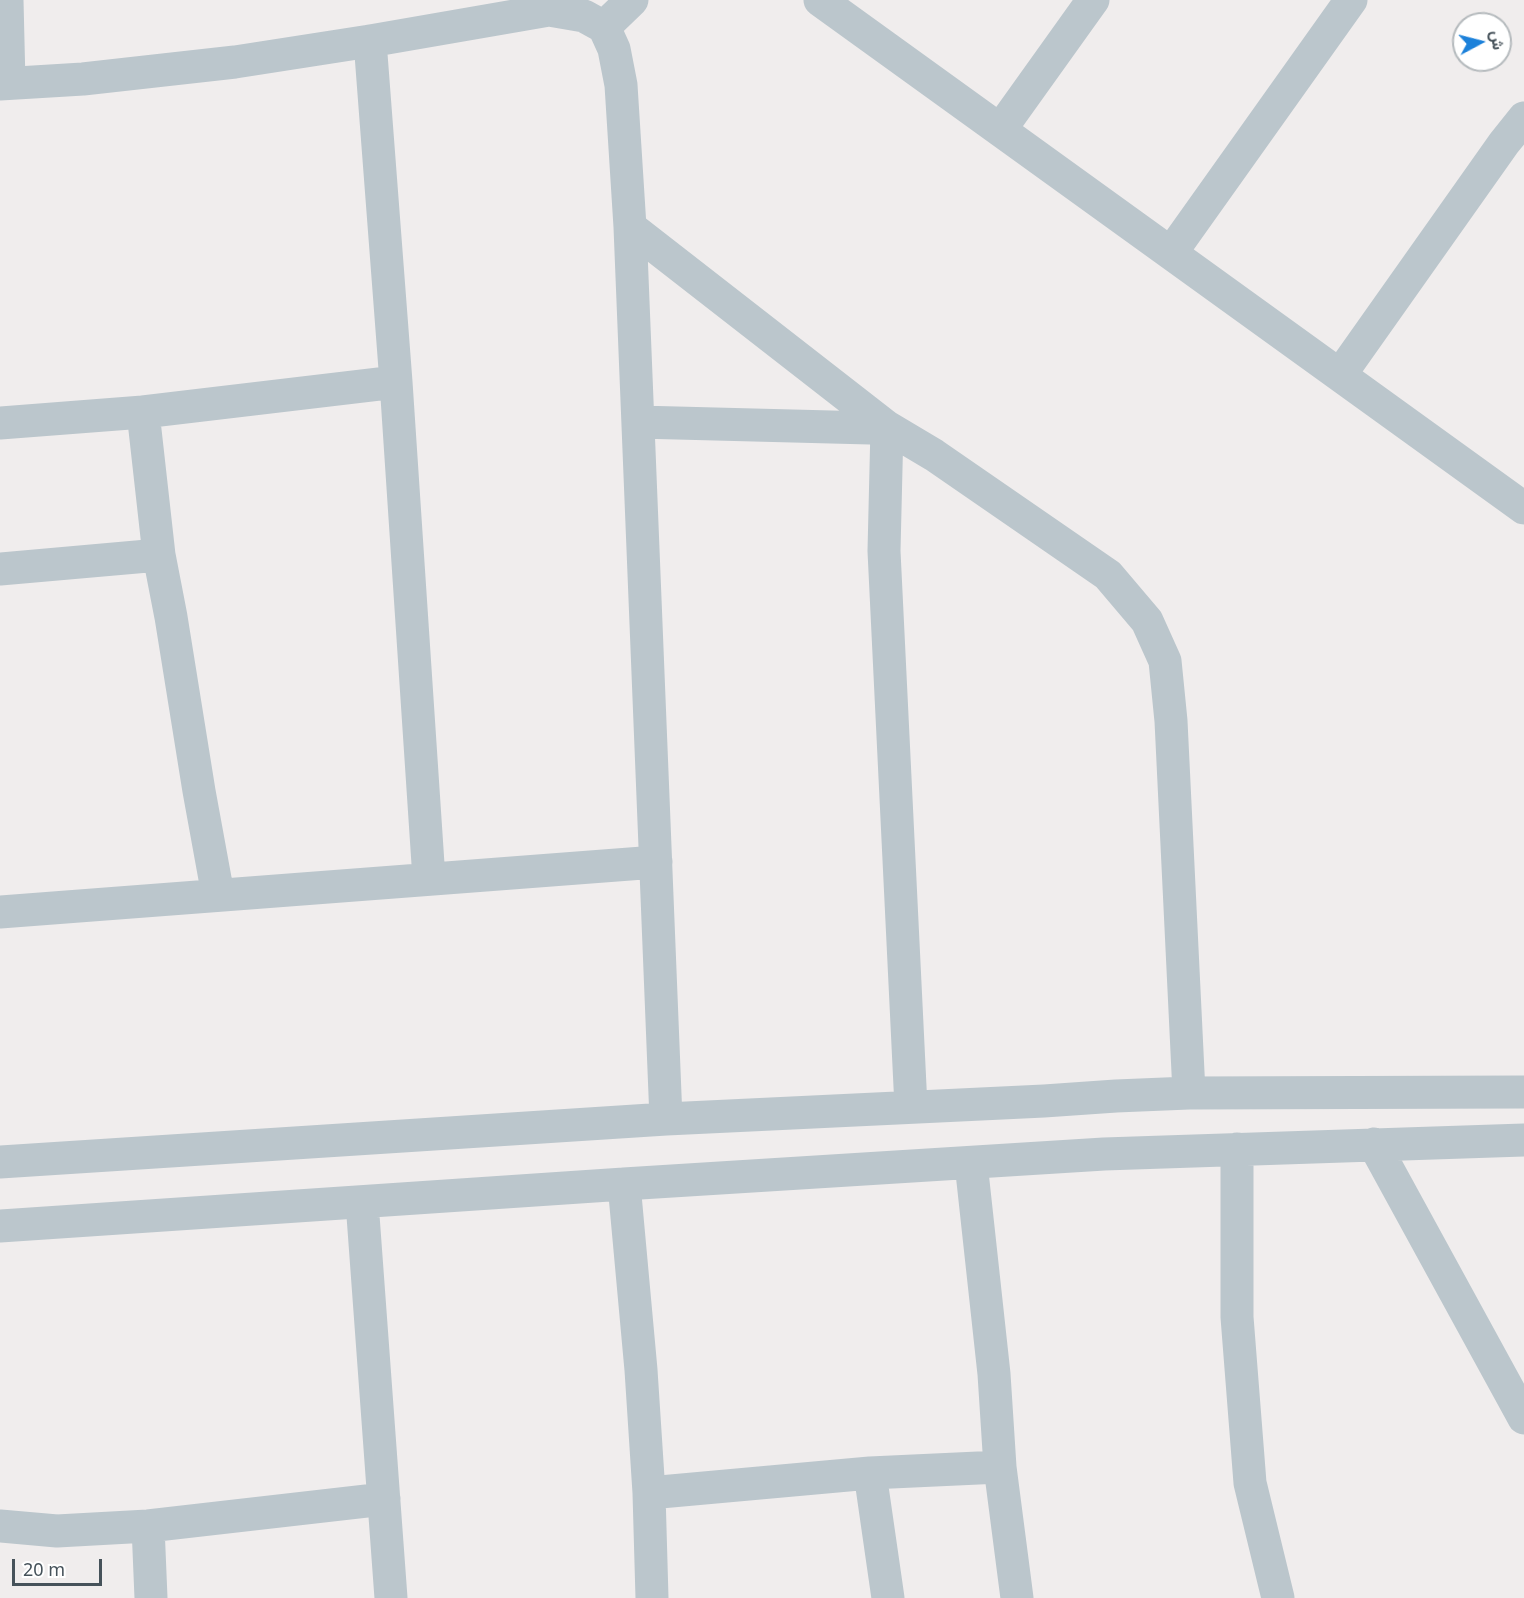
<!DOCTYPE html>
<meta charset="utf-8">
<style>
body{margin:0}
#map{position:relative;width:1524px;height:1598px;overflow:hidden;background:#f0eded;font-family:"Noto Sans",Vazirmatn,sans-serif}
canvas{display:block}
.north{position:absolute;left:1452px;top:12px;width:60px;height:60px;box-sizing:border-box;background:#fff;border:2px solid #b5babd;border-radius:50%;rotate:83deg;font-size:16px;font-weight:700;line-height:24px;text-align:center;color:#46525a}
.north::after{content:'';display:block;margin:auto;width:21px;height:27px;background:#1c81da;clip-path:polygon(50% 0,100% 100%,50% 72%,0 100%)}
.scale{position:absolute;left:12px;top:1559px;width:90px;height:27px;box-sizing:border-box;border:3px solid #46525a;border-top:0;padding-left:8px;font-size:18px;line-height:21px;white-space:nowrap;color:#46525a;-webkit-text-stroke:4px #fff;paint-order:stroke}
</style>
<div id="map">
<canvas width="1524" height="1598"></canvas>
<div class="north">ش</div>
<div class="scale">20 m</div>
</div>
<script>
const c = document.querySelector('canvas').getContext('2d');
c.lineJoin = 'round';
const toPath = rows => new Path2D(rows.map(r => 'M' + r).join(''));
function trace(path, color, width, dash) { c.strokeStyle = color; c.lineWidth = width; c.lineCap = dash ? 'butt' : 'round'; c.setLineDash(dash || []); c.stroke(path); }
const minor = toPath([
 [7,0,9,83],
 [820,0,1524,508],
 [604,27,632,0],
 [370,41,396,382,429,879],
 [0,84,83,79,235,62,370,41,549,10,584,16,604,27,614,49,621,85,630,227,666,1119],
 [1000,130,1093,0],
 [630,227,887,427,884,551,911,1107],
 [1171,253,1351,0],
 [1340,375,1504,143,1524,118],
 [638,422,870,428,887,427,934,455,1108,575,1147,621,1165,661,1171,721,1189,1093],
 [0,423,143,412],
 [159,555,143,412,396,382],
 [0,569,159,555,171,617,199,791,218,895],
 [0,912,656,862],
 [1374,1144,1524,1418],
 [1237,1149,1237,1317,1250,1483,1278,1598],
 [0,1162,666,1119,1044,1101,1116,1096,1189,1093,1524,1092],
 [971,1163,994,1374,1000,1467,1017,1598],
 [624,1184,641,1370,649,1493,652,1598],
 [362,1202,391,1598],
 [0,1226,624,1184,1104,1154,1524,1140],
 [870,1473,888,1598],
 [649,1493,870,1473,1000,1467],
 [0,1526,57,1531,148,1526,384,1499],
 [148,1526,151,1598]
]);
trace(minor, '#bbc6cc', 33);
</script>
